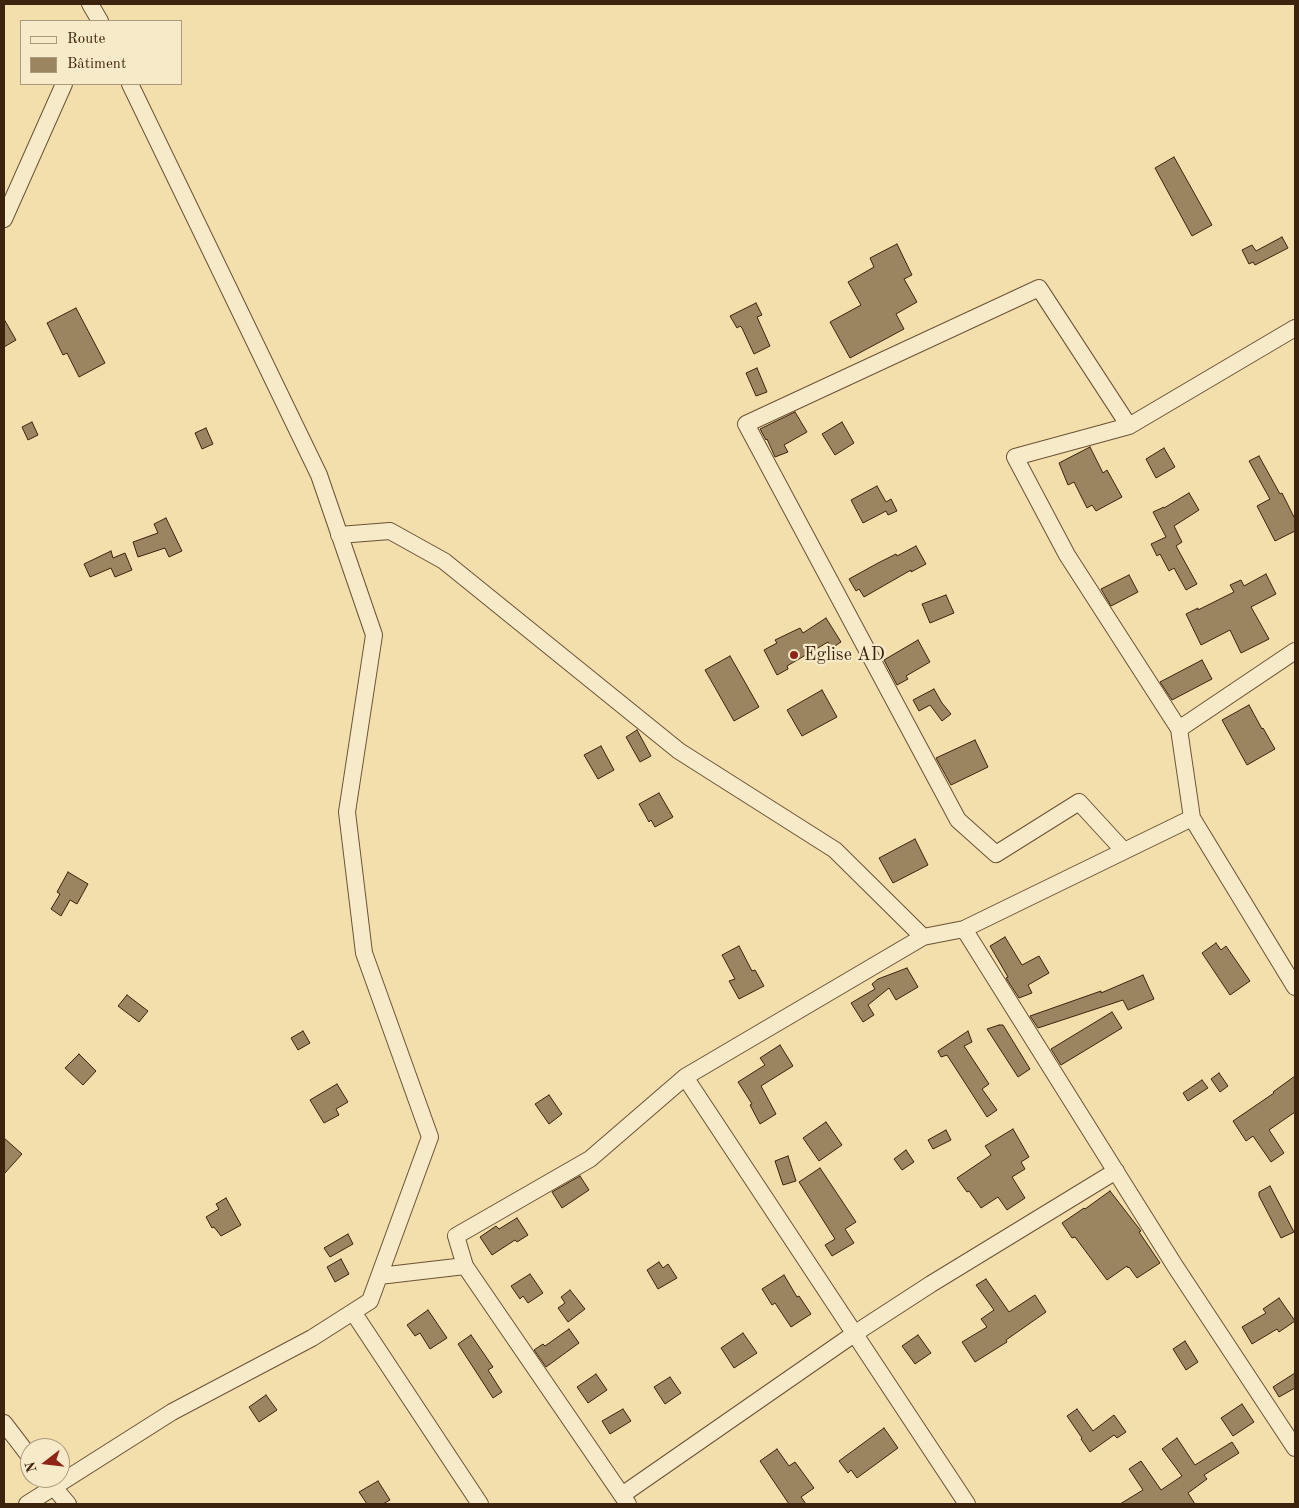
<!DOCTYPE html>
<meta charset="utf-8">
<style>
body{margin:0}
#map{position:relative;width:1299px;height:1508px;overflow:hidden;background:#f3dfac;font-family:"Old Standard TT",serif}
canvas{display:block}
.frame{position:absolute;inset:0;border:5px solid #3c230d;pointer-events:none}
.legend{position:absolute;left:20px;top:20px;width:162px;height:65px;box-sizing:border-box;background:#f7eac9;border:1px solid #ac9a7e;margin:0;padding:6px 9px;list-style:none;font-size:15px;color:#3c230d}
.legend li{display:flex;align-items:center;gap:10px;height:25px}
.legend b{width:25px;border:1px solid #ac9a7e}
.north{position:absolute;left:20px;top:1438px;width:50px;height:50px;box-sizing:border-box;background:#f7eac9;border:1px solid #ac9a7e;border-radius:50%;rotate:254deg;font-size:14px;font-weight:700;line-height:20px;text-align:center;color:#3c230d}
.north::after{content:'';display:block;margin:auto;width:18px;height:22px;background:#8f2418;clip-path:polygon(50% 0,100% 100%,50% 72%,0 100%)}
</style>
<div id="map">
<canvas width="1299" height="1508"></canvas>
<div class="frame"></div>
<ul class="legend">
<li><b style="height:6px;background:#f7eac9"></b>Route</li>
<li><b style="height:14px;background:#9b8560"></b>Bâtiment</li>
</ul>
<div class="north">N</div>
</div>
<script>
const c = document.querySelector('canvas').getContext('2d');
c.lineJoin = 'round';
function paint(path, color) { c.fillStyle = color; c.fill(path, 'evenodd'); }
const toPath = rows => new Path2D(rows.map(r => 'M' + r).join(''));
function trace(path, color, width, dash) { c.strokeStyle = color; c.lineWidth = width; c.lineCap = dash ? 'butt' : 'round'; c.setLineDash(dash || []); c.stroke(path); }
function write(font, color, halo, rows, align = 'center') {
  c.font = font + ' "Old Standard TT",serif'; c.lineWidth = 4.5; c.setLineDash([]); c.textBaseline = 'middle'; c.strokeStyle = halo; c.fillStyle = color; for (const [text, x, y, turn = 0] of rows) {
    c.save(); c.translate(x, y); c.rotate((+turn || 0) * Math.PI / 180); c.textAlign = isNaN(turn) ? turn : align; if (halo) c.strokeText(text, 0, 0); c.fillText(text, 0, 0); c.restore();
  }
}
const building = toPath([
 [1174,157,1212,225,1192,236,1155,168,1174,157],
 [1282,237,1288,248,1255,265,1253,262,1249,264,1242,250,1252,245,1256,251,1282,237],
 [897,244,912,275,904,279,917,302,896,314,904,329,850,358,830,322,861,305,848,282,874,267,870,258,897,244],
 [756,303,762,315,757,317,770,346,754,354,742,328,740,326,737,328,730,316,756,303],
 [76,308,105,363,79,377,67,353,63,355,47,323,76,308],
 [4,319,16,340,4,347,4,319],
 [757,368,767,392,756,396,746,373,757,368],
 [795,412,807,432,784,445,788,452,775,457,767,439,766,440,760,429,795,412],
 [32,422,38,435,28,440,22,427,32,422],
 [842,422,854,443,835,455,822,434,842,422],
 [206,428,213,444,202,449,195,433,206,428],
 [1090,447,1103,473,1107,470,1122,497,1096,511,1092,505,1087,508,1074,482,1068,485,1059,463,1090,447],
 [1164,448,1175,467,1156,478,1146,459,1164,448],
 [1259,456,1280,494,1282,493,1295,519,1295,531,1275,541,1257,506,1270,499,1249,461,1259,456],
 [877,486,886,502,891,499,897,511,888,515,886,511,863,523,851,500,877,486],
 [1189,493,1199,510,1174,526,1182,542,1176,546,1197,584,1186,590,1174,568,1169,571,1160,554,1157,556,1151,544,1166,537,1153,512,1164,507,1164,508,1189,493],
 [166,518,182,551,169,557,165,548,138,557,133,542,158,533,154,524,166,518],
 [916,546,926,564,911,572,911,570,864,597,859,589,856,591,849,579,878,563,896,554,897,556,916,546],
 [111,551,113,558,125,553,132,570,115,577,111,568,90,577,84,564,111,551],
 [1266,574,1276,594,1251,607,1269,639,1241,653,1230,630,1201,645,1186,614,1198,608,1198,610,1234,592,1230,585,1241,580,1244,586,1266,574],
 [1129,575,1138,592,1111,606,1101,589,1129,575],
 [946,595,954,613,930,623,922,604,946,595],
 [826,618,841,642,832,648,828,642,787,666,788,669,777,675,764,650,777,643,775,640,800,628,803,633,826,618],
 [918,640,930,662,906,676,908,679,897,685,884,660,918,640],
 [730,656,759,707,734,721,705,670,730,656],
 [1202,660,1212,679,1172,700,1160,682,1202,660],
 [934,689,942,703,951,714,942,721,930,705,919,711,913,700,934,689],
 [822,690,837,717,802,736,787,710,822,690],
 [1249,705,1262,729,1263,728,1275,749,1247,765,1222,720,1249,705],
 [637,730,651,756,640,762,626,737,637,730],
 [975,740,988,767,951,785,936,758,975,740],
 [601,746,614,770,598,779,584,755,601,746],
 [659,793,673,817,655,827,651,820,649,822,639,804,659,793],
 [915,839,928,865,893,883,879,858,915,839],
 [68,872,88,884,77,904,70,900,61,916,51,909,60,894,57,892,68,872],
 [1005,937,1022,965,1039,956,1049,973,1028,985,1032,993,1019,998,1006,978,1008,977,990,946,1005,937],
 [1216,943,1221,950,1226,946,1250,981,1230,995,1202,953,1216,943],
 [739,946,752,971,755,970,764,986,739,999,729,981,735,979,722,955,739,946],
 [907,968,918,987,896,1000,889,988,868,1005,874,1015,863,1022,851,1003,875,989,872,984,878,979,907,968],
 [1143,975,1154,999,1128,1010,1123,1000,1038,1028,1030,1016,1101,991,1101,993,1143,975],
 [127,995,148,1011,139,1022,118,1006,127,995],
 [1112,1012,1122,1028,1061,1065,1051,1049,1112,1012],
 [999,1025,1003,1025,1030,1069,1018,1077,987,1029,999,1025],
 [303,1031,310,1043,298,1050,291,1038,303,1031],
 [968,1031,972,1042,964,1046,989,1084,982,1089,997,1110,987,1117,947,1055,941,1057,938,1051,968,1031],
 [780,1045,793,1066,761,1086,776,1114,760,1124,750,1105,752,1104,738,1082,765,1065,760,1058,780,1045],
 [79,1054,96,1071,83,1085,65,1068,79,1054],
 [1219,1073,1228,1086,1220,1092,1211,1079,1219,1073],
 [1295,1076,1295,1112,1269,1130,1284,1153,1271,1162,1253,1136,1246,1141,1233,1121,1274,1093,1273,1092,1295,1076],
 [1202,1080,1208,1088,1188,1101,1183,1093,1202,1080],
 [337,1084,348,1102,336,1109,339,1115,324,1123,310,1100,337,1084],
 [549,1095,562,1114,549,1124,535,1104,549,1095],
 [826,1122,842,1145,819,1161,803,1138,826,1122],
 [1013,1129,1029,1157,1021,1162,1025,1169,1012,1177,1025,1198,1007,1210,998,1197,981,1208,969,1191,967,1192,957,1178,991,1155,985,1146,1013,1129],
 [946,1130,951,1140,933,1149,928,1140,946,1130],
 [4,1138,22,1154,4,1174,4,1138],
 [906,1150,914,1162,902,1170,894,1159,906,1150],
 [788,1156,796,1181,783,1185,775,1161,788,1156],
 [820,1168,856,1222,845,1229,854,1243,832,1256,825,1245,835,1239,799,1182,820,1168],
 [580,1176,589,1190,562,1208,552,1192,580,1176],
 [1270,1186,1294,1232,1281,1238,1259,1196,1259,1192,1270,1186],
 [1110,1191,1141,1231,1139,1232,1160,1263,1137,1278,1129,1267,1128,1268,1127,1266,1107,1280,1075,1237,1072,1238,1062,1223,1084,1208,1085,1209,1110,1191],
 [226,1198,241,1225,221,1236,214,1227,212,1228,206,1217,219,1209,216,1204,226,1198],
 [517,1218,528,1235,517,1242,515,1240,492,1255,480,1237,496,1226,499,1229,517,1218],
 [348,1234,353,1244,330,1257,324,1248,348,1234],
 [341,1259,349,1274,335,1282,327,1267,341,1259],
 [659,1262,663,1268,668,1264,677,1278,658,1289,647,1270,659,1262],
 [530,1274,543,1293,528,1303,523,1296,520,1299,511,1286,530,1274],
 [784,1275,797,1297,799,1296,811,1314,791,1327,775,1303,772,1305,762,1289,784,1275],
 [986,1279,1009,1312,1035,1295,1046,1312,1006,1340,1007,1342,975,1362,962,1342,987,1327,981,1319,994,1310,976,1285,986,1279],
 [570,1290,585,1309,568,1322,558,1308,565,1303,561,1297,570,1290],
 [1279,1298,1295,1321,1279,1332,1277,1329,1252,1344,1242,1327,1266,1313,1263,1309,1279,1298],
 [428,1310,447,1338,430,1349,420,1333,415,1336,407,1325,428,1310],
 [569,1329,579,1343,546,1367,534,1350,543,1344,545,1346,569,1329],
 [743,1333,757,1353,734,1368,721,1348,743,1333],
 [471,1335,493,1367,488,1370,502,1392,493,1398,458,1344,471,1335],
 [918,1335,931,1353,915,1364,902,1346,918,1335],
 [1185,1341,1198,1362,1186,1370,1173,1349,1185,1341],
 [1295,1373,1295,1388,1279,1397,1273,1387,1295,1373],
 [596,1374,607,1390,588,1403,577,1387,596,1374],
 [670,1377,681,1393,665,1404,654,1387,670,1377],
 [266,1395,277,1410,259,1422,249,1407,266,1395],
 [1242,1404,1254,1422,1233,1436,1221,1418,1242,1404],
 [623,1409,631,1421,610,1434,602,1421,623,1409],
 [1077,1409,1093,1431,1114,1415,1126,1432,1117,1438,1114,1435,1090,1452,1081,1439,1082,1438,1067,1416,1077,1409],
 [884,1428,898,1448,857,1478,851,1470,848,1473,839,1461,884,1428],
 [1177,1438,1195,1465,1232,1442,1239,1453,1204,1475,1207,1479,1188,1493,1195,1504,1120,1504,1143,1490,1129,1469,1141,1461,1161,1490,1182,1476,1162,1449,1177,1438],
 [777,1449,789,1466,795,1462,814,1488,801,1497,806,1504,789,1504,760,1461,777,1449],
 [378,1481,390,1500,383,1504,367,1504,359,1492,378,1481]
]);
const minor = toPath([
 [90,4,100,21],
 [4,219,64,84],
 [1129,426,1015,457,1067,555,1179,729],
 [339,535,390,531,444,561,679,751,835,850,923,937],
 [1192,818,1179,729,1295,651],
 [1124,851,1079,802,996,854,958,820,746,424,1039,288,1129,426,1295,328],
 [964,929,923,937,685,1077,967,1504],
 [1295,987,1192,818,964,929,1175,1266,1295,1448],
 [465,1266,456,1236,590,1159,685,1077],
 [379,1276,465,1266,628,1504],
 [353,1312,480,1504],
 [4,1423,30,1457],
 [46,1478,68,1504],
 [622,1495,854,1334,931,1284,1116,1171],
 [27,1504,172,1412,312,1338,370,1301,430,1137,364,953,347,812,374,635,319,475,130,84]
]);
const markers = [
 [794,655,5,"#8f2418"]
];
const poiNames = [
 ["Eglise AD",804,655]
];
paint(building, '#9b8560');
trace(building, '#3c230d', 1);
trace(minor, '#6a5235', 18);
trace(minor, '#f7eac9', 16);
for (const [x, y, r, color] of markers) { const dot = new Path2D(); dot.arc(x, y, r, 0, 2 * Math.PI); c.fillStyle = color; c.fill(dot); trace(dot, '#f7eac9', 2); }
write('18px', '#3c230d', '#f7eac9', poiNames, 'left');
</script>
